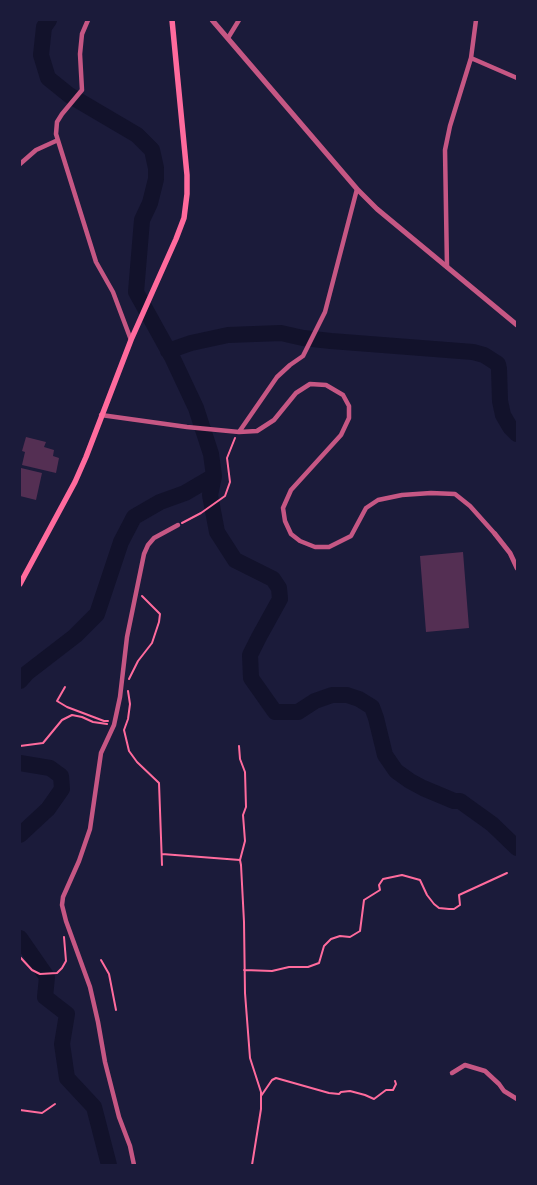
<!DOCTYPE html>
<style>
body{margin:0}
#map{position:relative;width:537px;height:1185px;overflow:hidden;background:#1b1b3a;font-family:"Open Sans",sans-serif}
canvas{display:block}
.frame{position:absolute;inset:0;border:21px solid #1b1b3a;pointer-events:none}
</style>
<div id="map">
<canvas width="537" height="1185"></canvas>
<div class="frame"></div>
</div>
<script>
const c = document.querySelector('canvas').getContext('2d');
c.lineJoin = 'round';
const toPath = rows => new Path2D(rows.map(r => 'M' + r).join(''));
function trace(path, color, width, dash) { c.strokeStyle = color; c.lineWidth = width; c.lineCap = dash ? 'butt' : 'round'; c.setLineDash(dash || []); c.stroke(path); }
function paint(path, color) { c.fillStyle = color; c.fill(path, 'evenodd'); }
const river = toPath([
 [49,20,44,27,41,55,48,78,69,95,137,135,152,150,156,168,156,179,150,203,142,220,136,292,173,359,196,408,211,454,214,476,210,495,217,532,235,560,273,579,279,588,280,599,259,637,250,655,251,678,275,712,298,712,315,701,332,695,347,695,359,699,372,707,376,718,385,755,396,771,410,781,423,788,454,801,460,801,492,824,517,848],
 [168,351,191,343,228,335,281,333,303,338,331,341,473,352,484,355,498,364,499,369,500,401,503,415,510,427,517,434],
 [20,681,27,673,75,636,97,614,121,542,134,517,160,502,185,493,214,476],
 [20,763,50,768,61,776,62,789,48,809,20,835],
 [20,938,47,977,45,997,67,1014,62,1044,67,1078,94,1107,109,1165]
]);
const building = toPath([
 [26,437,46,442,44,447,54,450,53,456,59,458,56,473,22,465,25,452,22,451],
 [21,468,42,473,36,500,20,496],
 [463,552,469,628,426,632,420,556]
]);
const path = toPath([
 [182,523,201,513,225,496,230,482,227,458,235,438],
 [129,679,138,661,152,643,159,622,160,614,142,596],
 [65,687,57,701,67,707,104,721,108,721],
 [128,691,130,704,128,719,124,730,129,751,137,762,159,783,162,865],
 [20,746,43,743,62,720,72,715,82,717,93,722,107,724],
 [239,746,240,759,245,772,246,807,243,815,245,841,240,860,241,865,244,922,245,993,250,1058,261,1092,261,1109,252,1165],
 [162,854,240,860],
 [20,957,32,970,40,974,57,973,62,968,66,961,64,937],
 [101,960,109,974,116,1010],
 [244,970,272,971,289,967,308,967,319,963,324,946,331,939,340,936,350,937,360,931,364,900,380,890,379,885,383,879,402,875,420,880,427,895,434,904,439,908,449,909,454,909,460,905,459,895,507,873],
 [261,1096,272,1080,276,1078,329,1093,339,1094,341,1092,350,1091,365,1095,374,1099,386,1090,393,1090,396,1084,395,1081],
 [20,1110,42,1113,55,1104]
]);
const minor = toPath([
 [88,20,82,34,80,54,82,90,62,114,57,122,56,134,96,262,113,292,131,340],
 [228,38,239,20],
 [471,58,517,78],
 [20,164,36,150,58,140],
 [447,267,445,150,450,126,471,58,476,20],
 [101,415,187,427,239,432,257,431,274,420,296,393,310,384,326,385,343,395,349,406,349,418,341,435,291,490,283,508,285,521,291,534,300,541,315,547,329,547,351,536,366,508,378,500,402,495,431,493,455,494,470,506,495,534],
 [239,432,277,377,290,365,303,356,325,312,357,189],
 [452,1073,465,1065,485,1071,499,1084,504,1091,517,1099],
 [134,1165,130,1146,119,1117,105,1062,98,1022,90,987,66,921,62,905,63,897,79,861,90,829,101,753,114,725,120,697,127,637,144,554,148,545,154,538,178,525]
]);
const tertiary = toPath([
 [212,20,357,189,377,209,517,325],
 [495,534,510,553,517,568]
]);
const secondary = toPath([
 [20,584,75,482,86,457,131,340,176,239,184,218,187,194,187,175,172,20]
]);
trace(river, '#12122b', 16);
paint(building, '#542f53');
trace(path, '#ff6b9d', 2);
trace(minor, '#c65784', 4.5);
trace(tertiary, '#c65784', 5);
trace(secondary, '#ff6b9d', 5.5);
</script>
